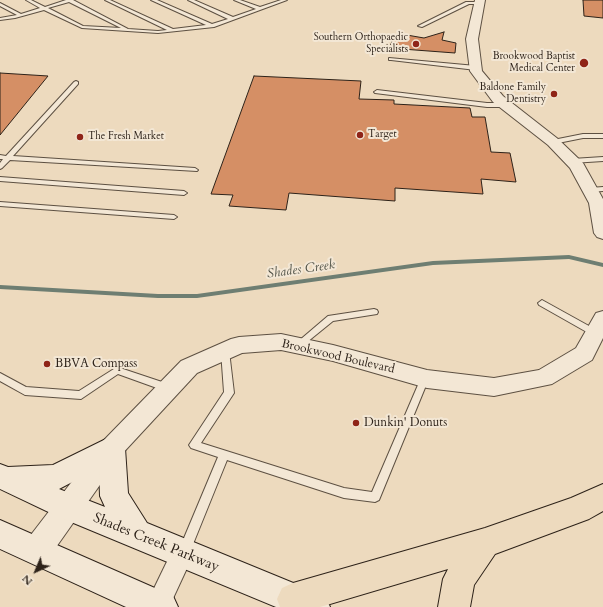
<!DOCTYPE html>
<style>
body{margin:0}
#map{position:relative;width:603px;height:607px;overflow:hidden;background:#eddabe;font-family:Cardo,serif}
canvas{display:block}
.north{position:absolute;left:16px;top:551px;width:40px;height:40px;-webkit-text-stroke:3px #f3e7d5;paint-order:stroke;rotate:224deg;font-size:11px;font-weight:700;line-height:16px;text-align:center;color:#2d2219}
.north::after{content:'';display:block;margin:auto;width:14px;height:18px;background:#2d2219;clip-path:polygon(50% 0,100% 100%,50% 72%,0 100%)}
</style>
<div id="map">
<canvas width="603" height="607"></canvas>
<div class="north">N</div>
</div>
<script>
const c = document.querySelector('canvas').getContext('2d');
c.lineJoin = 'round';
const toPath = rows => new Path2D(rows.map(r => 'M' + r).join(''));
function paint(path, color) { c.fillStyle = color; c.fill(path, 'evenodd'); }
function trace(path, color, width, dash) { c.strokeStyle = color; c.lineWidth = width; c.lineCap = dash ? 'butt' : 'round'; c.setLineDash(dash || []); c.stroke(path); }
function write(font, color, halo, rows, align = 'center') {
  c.font = font + ' Cardo,serif'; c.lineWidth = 4; c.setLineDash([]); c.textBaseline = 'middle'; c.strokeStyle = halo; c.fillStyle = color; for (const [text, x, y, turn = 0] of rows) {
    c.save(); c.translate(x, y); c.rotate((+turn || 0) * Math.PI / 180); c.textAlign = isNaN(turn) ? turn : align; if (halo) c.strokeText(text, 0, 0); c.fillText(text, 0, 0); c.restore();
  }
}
const stream = toPath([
 [569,255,603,263,603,267,569,259,433,265,197,298,158,298,0,289,0,285,158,294,197,294,433,261,569,255]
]);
const building = toPath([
 [583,0,603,0,603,18,584,16,583,0],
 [444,32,442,40,456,43,455,53,402,49,388,52,394,36,401,34,424,38,444,32],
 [0,73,48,76,0,135,0,73],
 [254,76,361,81,359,99,394,100,394,104,470,108,472,117,485,117,491,152,510,153,516,182,481,179,483,194,395,188,395,201,289,193,286,210,229,206,233,195,211,194,254,76]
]);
const service = toPath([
 [26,0,31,0,45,7,66,0,73,0,128,29,158,31,167,30,105,0,110,0,173,29,206,25,151,0,157,0,212,24,228,19,188,0,194,0,233,17,256,9,234,0,240,0,260,7,281,0,287,0,214,27,158,33,82,28,44,10,15,18,0,20,0,18,17,15,0,6,0,3,21,14,40,8,26,0],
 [69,2,121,28,83,26,48,8,69,2],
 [466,2,479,2,481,3,479,4,469,4,422,27,418,26,466,2],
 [389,58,476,66,479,68,476,70,391,60,389,60,389,58],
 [76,81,78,82,78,84,13,156,195,168,198,170,197,171,10,160,2,168,0,169,0,163,3,159,0,159,0,155,6,156,74,82,76,81],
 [377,90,487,103,506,103,509,105,506,107,487,107,375,93,374,92,377,90],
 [583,134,603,134,603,138,583,138,553,144,550,142,553,140,583,134],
 [603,157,603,161,572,163,569,161,572,159,603,157],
 [0,177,184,191,187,193,184,195,0,181,0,177],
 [603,187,603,191,590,192,587,190,590,188,603,187],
 [0,202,174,215,177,217,174,219,0,206,0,202],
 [542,300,598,331,599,333,598,335,592,335,539,305,538,303,542,300],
 [374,309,377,310,378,312,377,314,333,321,301,347,295,347,294,345,328,316,374,309],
 [225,348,228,349,229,351,234,393,201,443,344,488,372,492,421,378,422,376,425,374,428,376,429,378,379,500,375,502,344,498,227,460,189,554,185,555,181,554,179,550,218,457,191,448,189,445,224,392,221,351,222,349,225,348],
 [117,367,171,385,173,388,171,391,168,392,118,374,81,399,25,395,0,381,0,373,26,387,79,391,117,367]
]);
const minor = toPath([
 [183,542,191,545,194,553,169,607,145,607,175,545,183,542]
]);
const tertiary = toPath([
 [475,0,485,0,478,39,482,71,503,96,558,139,583,163,603,199,603,239,597,237,594,233,589,203,570,168,548,145,493,102,470,71,466,39,475,0],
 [603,311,603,338,592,360,552,384,494,396,427,388,333,361,281,350,242,353,197,373,121,455,47,560,37,564,27,560,23,550,27,540,103,441,181,361,231,339,239,337,281,334,333,345,427,370,494,378,539,370,576,348,596,313,603,311]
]);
const secondary = toPath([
 [112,436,122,440,125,448,128,493,147,523,325,596,330,607,276,607,59,517,0,489,0,464,8,467,53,465,112,436],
 [99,468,100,496,105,507,59,489,99,468],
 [0,520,173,596,178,607,126,607,0,549,0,520]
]);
const primary = toPath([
 [603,484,603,511,589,519,495,554,474,585,470,607,438,607,443,579,448,569,320,607,280,607,277,599,282,588,293,583,485,528,571,498,603,484]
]);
const markers = [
 [416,44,4,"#8f2418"],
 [584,63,5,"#8f2418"],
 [554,94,4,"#8f2418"],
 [360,135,4,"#8f2418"],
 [80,137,4,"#8f2418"],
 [47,364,4,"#8f2418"],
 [356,423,4,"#8f2418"]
];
const farPoinames = [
 ["Southern Orthopaedic",408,38],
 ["Specialists",408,50],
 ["Brookwood Baptist",575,57],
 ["Medical Center",575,69],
 ["Baldone Family",546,88],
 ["Dentistry",546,100],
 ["Target",368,135,"left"],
 ["The Fresh Market",88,137,"left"]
];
const streetNames = [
 ["Brookwood Boulevard",338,357,13]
];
const poiNames = [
 ["BBVA Compass",55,364],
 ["Dunkin' Donuts",364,423]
];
const waterNames = [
 ["Shades Creek",301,270,-8]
];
const nearStreetnames = [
 ["Shades Creek Parkway",156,543,22]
];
paint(stream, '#6e7e72');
paint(building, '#d58f65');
trace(building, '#2d2219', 1);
trace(service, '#5d5042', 2);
trace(minor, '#5d5042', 2);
trace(tertiary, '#5d5042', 2);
trace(secondary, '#2d2219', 2);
trace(primary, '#2d2219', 2);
paint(service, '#f3e7d5');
paint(minor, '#f3e7d5');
paint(tertiary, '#f3e7d5');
paint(secondary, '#f3e7d5');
paint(primary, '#eddabe');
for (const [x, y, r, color] of markers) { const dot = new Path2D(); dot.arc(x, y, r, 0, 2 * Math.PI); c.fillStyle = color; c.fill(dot); trace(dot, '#f3e7d5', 1.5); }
write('10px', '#2d2219', '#f3e7d5', farPoinames, 'right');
write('12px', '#2d2219', '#f3e7d5', streetNames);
write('12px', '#2d2219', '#f3e7d5', poiNames, 'left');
write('italic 13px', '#4e5045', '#f3e7d5', waterNames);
write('14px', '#2d2219', '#f3e7d5', nearStreetnames);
</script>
